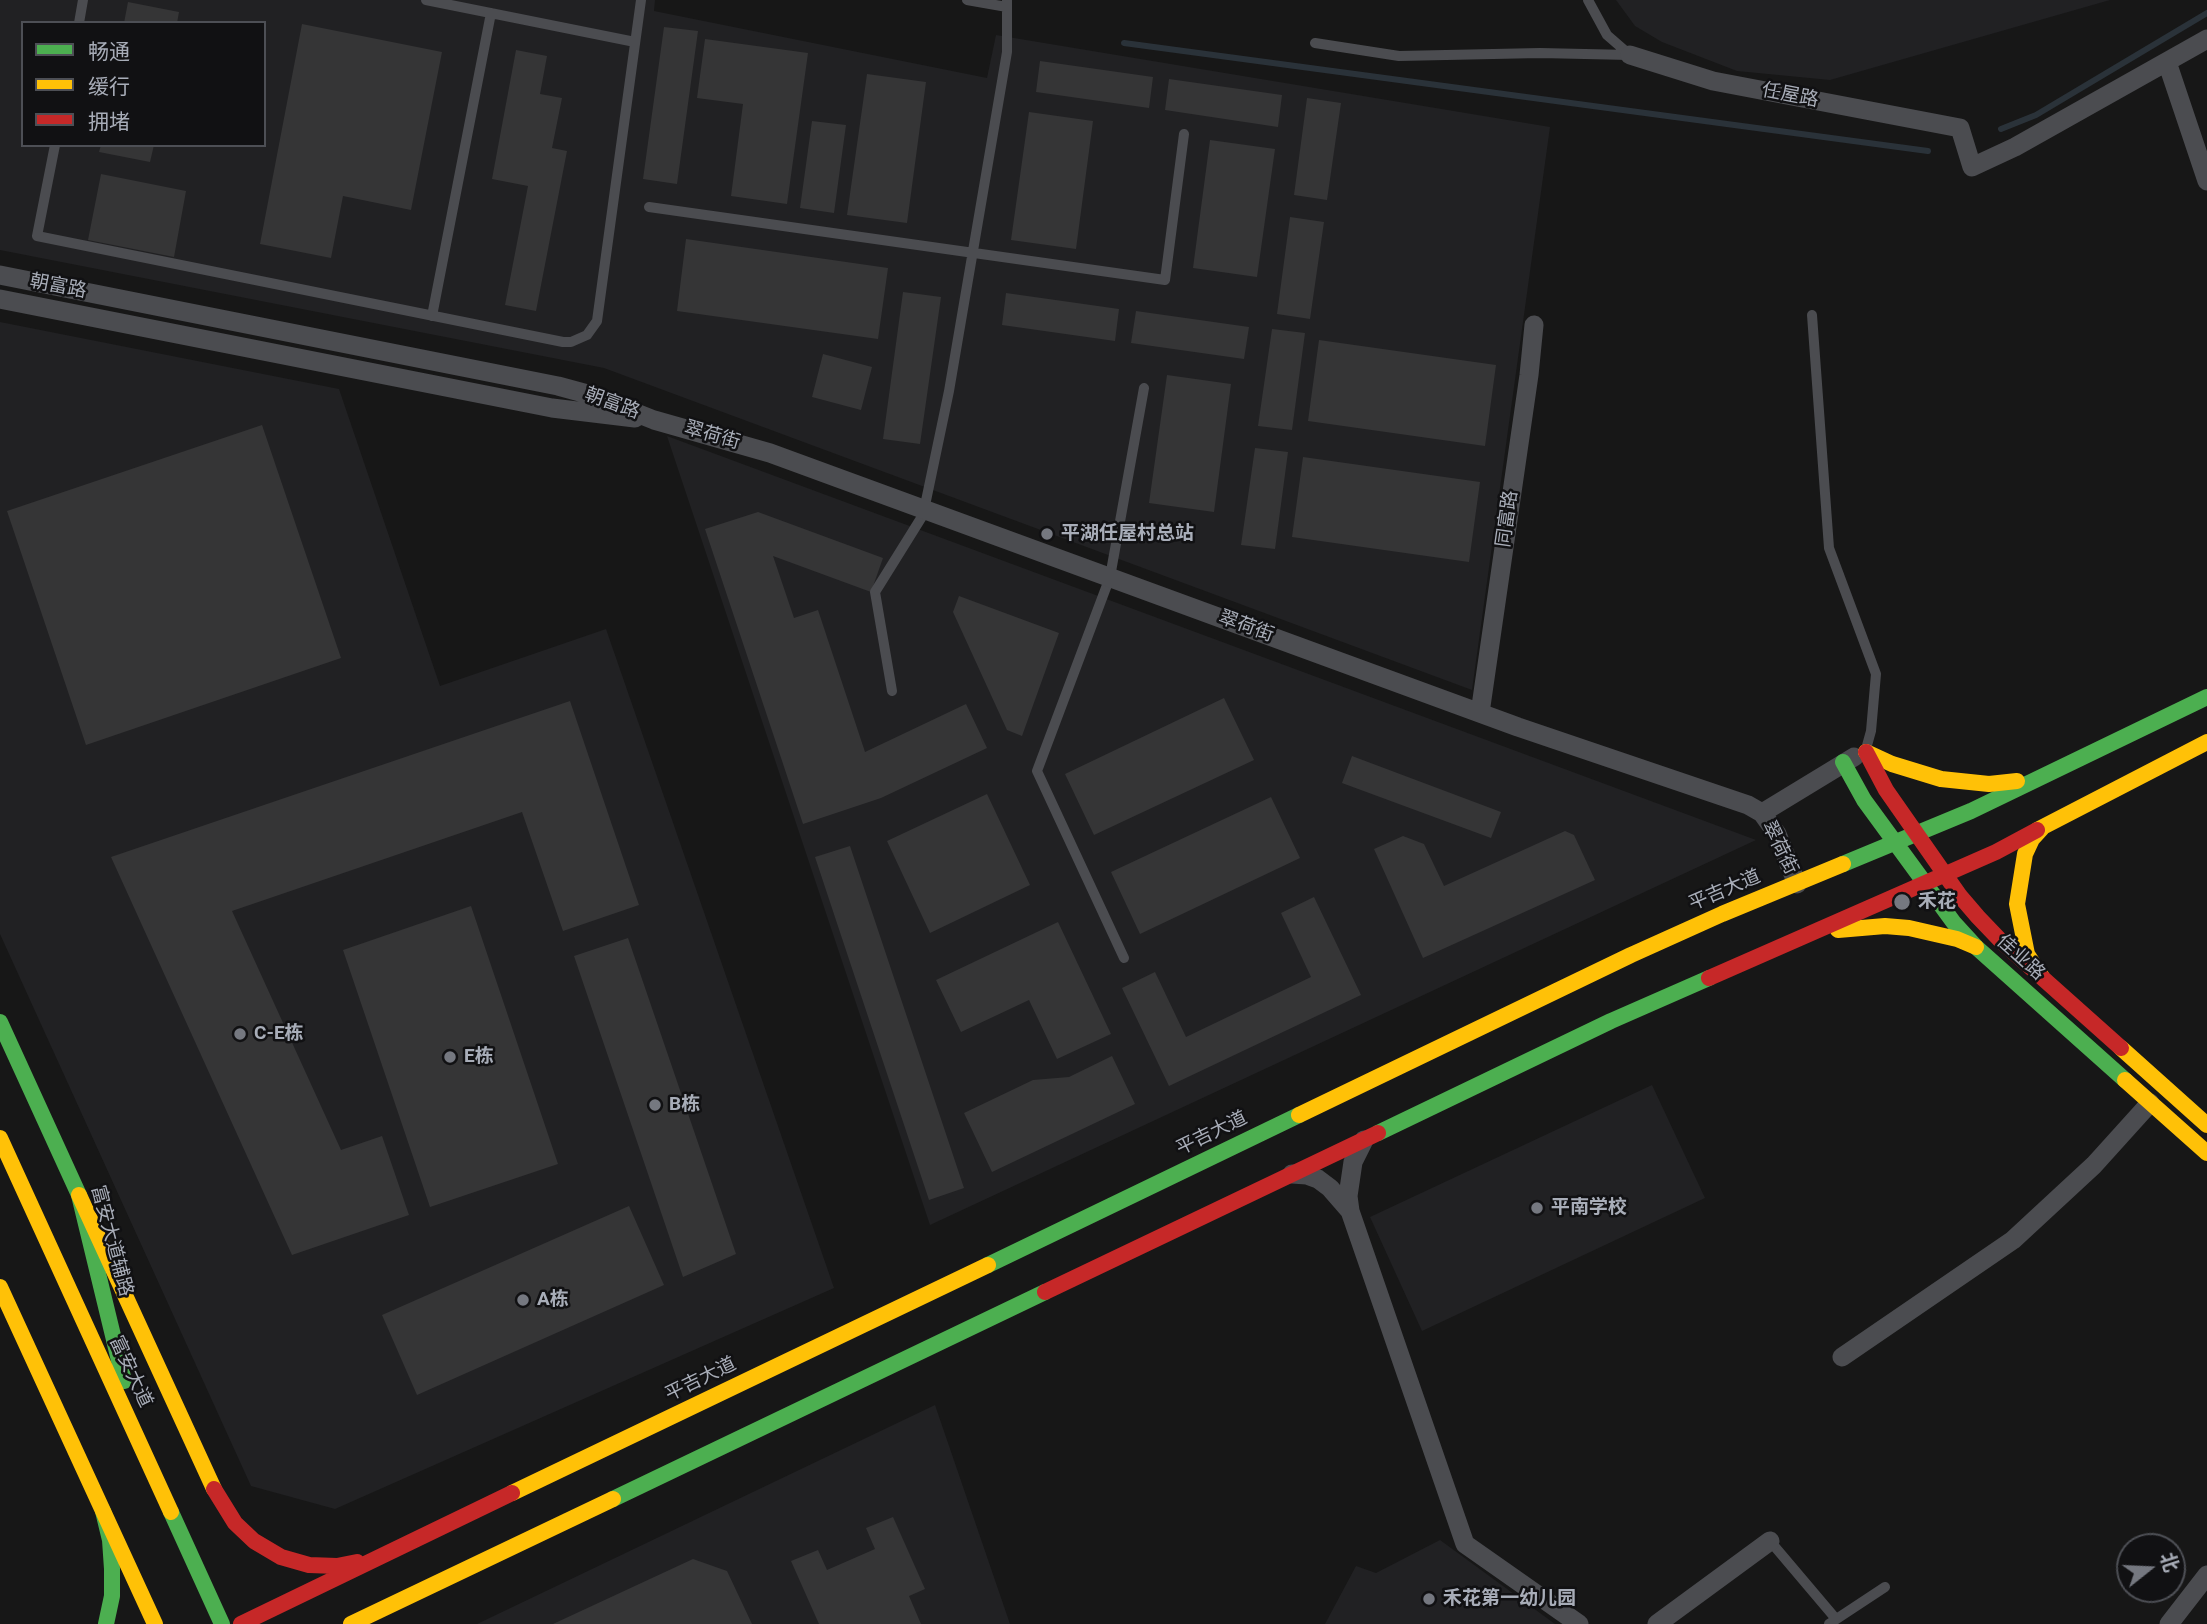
<!DOCTYPE html>
<meta charset="utf-8">
<style>
body{margin:0}
#map{position:relative;width:2207px;height:1624px;overflow:hidden;background:#171717;font-family:Roboto,"Noto Sans SC",sans-serif}
canvas{display:block}
.legend{position:absolute;left:21px;top:21px;width:245px;height:126px;box-sizing:border-box;background:#111113;border:2px solid #4d4f55;margin:0;padding:9px 12px;list-style:none;font-size:21px;color:#a8adb8}
.legend li{display:flex;align-items:center;gap:14px;height:35px}
.legend b{width:35px;border:2px solid #4d4f55}
.north{position:absolute;left:2116px;top:1533px;width:70px;height:70px;box-sizing:border-box;background:#111113;border:2px solid #4d4f55;border-radius:50%;rotate:72deg;font-size:19px;font-weight:700;line-height:28px;text-align:center;color:#a8adb8}
.north::after{content:'';display:block;margin:auto;width:24px;height:32px;background:#757880;clip-path:polygon(50% 0,100% 100%,50% 72%,0 100%)}
</style>
<div id="map">
<canvas width="2207" height="1624"></canvas>
<ul class="legend">
<li><b style="height:9px;background:#4caf50"></b>畅通</li>
<li><b style="height:9px;background:#ffc107"></b>缓行</li>
<li><b style="height:9px;background:#c62828"></b>拥堵</li>
</ul>
<div class="north">北</div>
</div>
<script>
const c = document.querySelector('canvas').getContext('2d');
c.lineJoin = 'round';
function paint(path, color) { c.fillStyle = color; c.fill(path, 'evenodd'); }
const toPath = rows => new Path2D(rows.map(r => 'M' + r).join(''));
function trace(path, color, width, dash) { c.strokeStyle = color; c.lineWidth = width; c.lineCap = dash ? 'butt' : 'round'; c.setLineDash(dash || []); c.stroke(path); }
function write(font, color, halo, rows, align = 'center') {
  c.font = font + ' Roboto,"Noto Sans SC",sans-serif'; c.lineWidth = 5; c.setLineDash([]); c.textBaseline = 'middle'; c.strokeStyle = halo; c.fillStyle = color; for (const [text, x, y, turn = 0] of rows) {
    c.save(); c.translate(x, y); c.rotate((+turn || 0) * Math.PI / 180); c.textAlign = isNaN(turn) ? turn : align; if (halo) c.strokeText(text, 0, 0); c.fillText(text, 0, 0); c.restore();
  }
}
const built = toPath([
 [0,0,655,0,654,11,987,78,996,35,1550,127,1472,690,604,368,0,250],
 [23,23,264,23,264,145,23,145],
 [1616,0,2110,0,1830,80,1737,71,1662,42,1635,26],
 [0,322,339,389,440,686,606,629,834,1288,335,1509,251,1486,0,934],
 [667,436,1756,840,930,1225],
 [1652,1085,1705,1198,1422,1331,1370,1217],
 [935,1405,1010,1624,477,1624],
 [1440,1540,1555,1624,1325,1624,1356,1566,1376,1573]
]);
const stream = toPath([
 [1124,43,1928,151],
 [2001,129,2036,115,2207,13]
]);
const building = toPath([
 [128,2,179,12,177,23,124,23],
 [302,24,442,52,411,210,343,196,331,258,260,244],
 [664,27,698,31,677,184,643,179],
 [705,39,808,53,787,204,731,196,743,104,697,98],
 [516,50,547,56,540,94,562,98,552,148,567,151,536,311,505,305,528,186,492,179],
 [1040,61,1153,77,1149,108,1036,92],
 [867,74,926,82,907,223,847,215],
 [1169,79,1282,95,1278,127,1165,110],
 [1307,98,1341,103,1327,200,1294,195],
 [1029,112,1093,121,1076,249,1011,240],
 [812,121,846,125,834,213,800,208],
 [1210,140,1275,149,1257,277,1193,268],
 [101,145,154,145,150,162,99,152],
 [101,174,186,191,174,257,88,240],
 [1290,217,1324,222,1310,319,1277,314],
 [686,239,888,268,878,339,677,311],
 [903,292,941,297,920,444,883,439],
 [1006,293,1119,309,1115,341,1002,325],
 [1136,311,1249,327,1244,359,1131,343],
 [1272,329,1305,333,1292,430,1258,426],
 [1319,340,1496,365,1485,446,1308,421],
 [823,354,872,367,861,410,812,397],
 [1167,375,1231,384,1214,512,1149,503],
 [262,425,341,658,86,745,7,511],
 [1255,448,1288,452,1275,549,1241,545],
 [1303,457,1480,482,1469,562,1292,537],
 [758,512,883,558,871,592,773,556,794,618,818,610,865,752,966,704,987,748,881,798,803,824,705,529],
 [959,596,1059,633,1022,736,1007,730,953,612],
 [1224,698,1254,760,1094,835,1065,774],
 [570,701,639,905,563,931,522,812,232,911,341,1150,382,1136,409,1215,292,1255,111,857],
 [1352,756,1501,812,1491,838,1342,783],
 [987,794,1030,885,930,933,887,841],
 [1271,797,1300,858,1140,934,1111,872],
 [1565,831,1574,835,1595,880,1423,958,1374,849,1403,836,1424,844,1444,886],
 [850,846,964,1188,929,1200,815,857],
 [1314,897,1361,995,1169,1086,1122,988,1155,972,1186,1037,1311,977,1281,913],
 [471,906,558,1164,430,1207,343,950],
 [1058,922,1111,1034,1057,1059,1029,1000,961,1032,936,980],
 [628,938,736,1254,683,1277,574,956],
 [1112,1056,1135,1104,992,1172,964,1113,1033,1080,1069,1077],
 [629,1206,664,1285,417,1395,382,1315],
 [893,1517,925,1589,909,1596,921,1624,819,1624,791,1561,818,1550,827,1570,875,1549,866,1528],
 [693,1559,727,1571,752,1624,553,1624]
]);
const lane = toPath([
 [426,0,635,42],
 [967,0,1007,7],
 [1588,0,1607,35,1630,55],
 [79,23,83,0],
 [1315,43,1399,56,1540,53,1630,55],
 [55,145,37,236,563,342,571,342,587,335,597,321,641,0],
 [649,207,1165,280,1184,134],
 [1812,315,1829,548,1876,674,1871,731,1866,749],
 [432,316,491,13],
 [892,691,875,592,923,515,949,391,1007,52,1007,0],
 [1124,958,1037,771,1110,577,1144,388],
 [1770,1541,1836,1619],
 [1829,1624,1885,1587]
]);
const street = toPath([
 [1630,55,1713,81,1960,128,1972,167,2015,147,2207,39],
 [2167,62,2207,181],
 [0,275,558,386,591,395,654,420,770,453,1518,727,1748,805,1762,813,1777,834,1797,884],
 [0,299,552,408,635,418],
 [1480,713,1529,375,1534,325],
 [1762,813,1854,757],
 [1364,1140,1353,1162,1348,1196,1350,1211,1465,1544,1579,1624],
 [1292,1174,1307,1175,1318,1179,1330,1188,1350,1211],
 [1842,1357,2013,1240,2094,1165,2150,1103],
 [1657,1624,1770,1541],
 [2169,1624,2207,1575]
]);
const fast = toPath([
 [1843,762,1864,800,1954,923,1976,947,2125,1080],
 [1843,864,1971,811,2207,697],
 [0,1022,79,1195,124,1381],
 [1378,1133,1611,1021,1709,978],
 [988,1265,1299,1115],
 [613,1499,1045,1292],
 [103,1511,110,1540,112,1569,112,1596,106,1624],
 [171,1512,222,1624]
]);
const slow = toPath([
 [1866,752,1892,764,1941,779,1989,784,2017,781],
 [2042,828,2032,839,2025,854,2017,904,2027,954,2042,977],
 [2037,830,2207,742],
 [1838,930,1885,926,1909,928,1957,939,1976,947],
 [2121,1048,2207,1125],
 [2125,1080,2207,1153],
 [1299,1115,1631,955,1722,914,1843,864],
 [0,1138,171,1512],
 [79,1195,214,1489],
 [0,1287,155,1624],
 [512,1493,988,1265],
 [351,1624,613,1499]
]);
const jam = toPath([
 [1866,752,1886,790,1960,896,1978,917,2000,940,2121,1048],
 [1709,978,1996,852,2037,830],
 [1045,1292,1378,1133],
 [214,1489,235,1523,254,1541,281,1557,309,1565,337,1566,357,1562],
 [241,1624,512,1493]
]);
const markers = [
 [1047,534,7,"#757880"],
 [1902,902,9,"#757880"],
 [240,1034,7,"#757880"],
 [450,1057,7,"#757880"],
 [655,1105,7,"#757880"],
 [1537,1208,7,"#757880"],
 [523,1300,7,"#757880"],
 [1429,1599,7,"#757880"]
];
const streetNames = [
 ["任屋路",1790,96,11],
 ["朝富路",58,287,11],
 ["朝富路",612,404,20],
 ["翠荷街",712,436,16],
 ["同富路",1508,519,-82],
 ["翠荷街",1246,627,20],
 ["翠荷街",1779,848,64],
 ["平吉大道",1725,891,-23],
 ["佳业路",2020,958,42],
 ["平吉大道",1212,1134,-26],
 ["富安大道辅路",111,1241,75],
 ["富安大道",130,1372,65],
 ["平吉大道",701,1380,-26]
];
const poiNames = [
 ["平湖任屋村总站",1061,534],
 ["禾花",1918,902],
 ["C-E栋",254,1034],
 ["E栋",464,1057],
 ["B栋",669,1105],
 ["平南学校",1551,1208],
 ["A栋",537,1300],
 ["禾花第一幼儿园",1443,1599]
];
paint(built, '#212123');
trace(stream, '#2a3239', 6);
paint(building, '#353536');
trace(lane, '#4b4c50', 10);
trace(street, '#4b4c50', 19);
trace(fast, '#4caf50', 16);
trace(slow, '#ffc107', 16);
trace(jam, '#c62828', 16);
for (const [x, y, r, color] of markers) { const dot = new Path2D(); dot.arc(x, y, r, 0, 2 * Math.PI); c.fillStyle = color; c.fill(dot); trace(dot, '#111113', 2.5); }
write('19px', '#a8adb8', '#111113', streetNames);
write('bold 19px', '#a8adb8', '#111113', poiNames, 'left');
</script>
